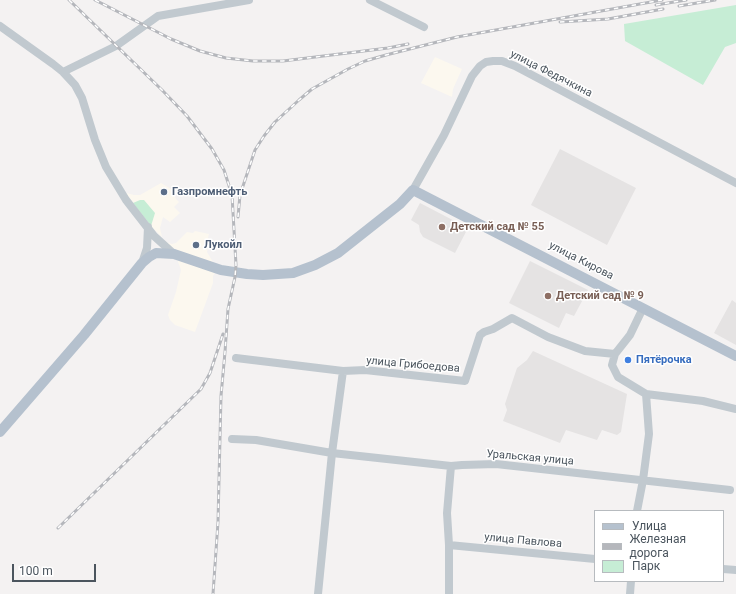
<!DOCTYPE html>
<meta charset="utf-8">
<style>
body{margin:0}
#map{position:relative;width:736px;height:594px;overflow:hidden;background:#f4f2f2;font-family:Roboto,sans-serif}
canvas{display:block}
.legend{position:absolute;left:594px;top:510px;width:130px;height:72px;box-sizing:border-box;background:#fff;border:1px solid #b7bbbf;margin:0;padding:5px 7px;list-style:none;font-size:12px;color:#4b555e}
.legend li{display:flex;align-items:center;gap:8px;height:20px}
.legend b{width:20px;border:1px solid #b7bbbf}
.scale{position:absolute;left:12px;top:564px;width:84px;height:18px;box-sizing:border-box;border:2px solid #4b555e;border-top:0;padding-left:5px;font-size:12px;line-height:14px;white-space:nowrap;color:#4b555e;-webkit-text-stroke:3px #fff;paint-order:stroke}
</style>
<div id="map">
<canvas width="736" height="594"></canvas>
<ul class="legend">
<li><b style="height:5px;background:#b5c1ce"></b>Улица</li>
<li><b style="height:5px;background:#b5b7bc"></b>Железная дорога</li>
<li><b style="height:11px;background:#c6edd5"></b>Парк</li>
</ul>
<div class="scale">100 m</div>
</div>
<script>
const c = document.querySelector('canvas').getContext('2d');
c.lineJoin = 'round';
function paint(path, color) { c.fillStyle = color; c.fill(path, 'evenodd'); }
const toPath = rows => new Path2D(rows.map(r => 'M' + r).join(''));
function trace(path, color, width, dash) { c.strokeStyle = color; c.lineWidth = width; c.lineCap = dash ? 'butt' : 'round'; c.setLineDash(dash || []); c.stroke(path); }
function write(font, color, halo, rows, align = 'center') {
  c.font = font + ' Roboto,sans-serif'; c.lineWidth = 3; c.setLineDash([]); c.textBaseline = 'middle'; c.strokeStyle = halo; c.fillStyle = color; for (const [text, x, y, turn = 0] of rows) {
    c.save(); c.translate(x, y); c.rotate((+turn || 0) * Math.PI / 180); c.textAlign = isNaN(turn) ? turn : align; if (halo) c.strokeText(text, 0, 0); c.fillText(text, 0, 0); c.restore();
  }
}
const commercial = toPath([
 [435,57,462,69,453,89,452,97,421,83],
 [161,183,171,189,176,199,179,202,174,207,180,213,170,222,163,217,160,228,162,237,151,226,126,193,134,195,140,195],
 [195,231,209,234,208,238,210,240,207,252,213,262,183,253,169,246,165,242,172,244,176,243,187,232,193,233],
 [177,259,215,273,213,276,213,283,195,332,175,325,170,320,168,315,176,292,181,270]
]);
const education = toPath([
 [560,149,636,188,607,245,531,205],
 [420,203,468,228,455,253,423,237,420,232,419,225,411,220],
 [530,261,588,290,574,316,566,313,559,328,509,303],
 [732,300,736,303,736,345,714,333],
 [533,351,627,394,621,432,617,435,602,430,597,440,566,430,560,443,503,421,507,410,505,404,517,368,527,360]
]);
const green = toPath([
 [736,5,736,43,725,47,703,85,625,41,624,24],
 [140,200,144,200,155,213,151,226,133,203]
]);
const minor = toPath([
 [370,0,424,27],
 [0,26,53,64,63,72,75,85,82,98,95,140,106,167,126,200,154,236,174,254],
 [63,72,116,46,158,16,249,0],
 [413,190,444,135,472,76,480,66,486,62,493,61,502,61,515,66,736,183],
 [142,263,147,248,148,227],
 [236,358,343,371,365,370,465,381,480,335,484,332,493,329,512,318,548,337,585,351,615,354],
 [646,394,703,401,736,409],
 [232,439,256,440,332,453,451,466,462,465,496,464,730,490],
 [637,511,643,480,649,434,646,394,618,377,612,365,615,354,630,335,643,308],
 [449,545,595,559],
 [723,569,736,570],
 [318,594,332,453,343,371],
 [449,594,449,545,447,513,451,466],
 [630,594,631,581]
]);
const major = toPath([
 [0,432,84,335,142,263,149,257,156,253,174,254,221,270,247,274,263,275,293,273,315,265,338,253,400,204,413,190,736,356]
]);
const rail = toPath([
 [69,0,162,90,187,116,212,149,224,170,232,195,236,265,235,277,228,309,225,352,221,396,218,522,213,594],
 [95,0,171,39,200,51,226,58,253,61,283,61,388,48,408,44],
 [656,5,686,0],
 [679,6,715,0],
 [560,22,608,19,663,9],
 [238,217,240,195,255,150,264,136,275,122,299,100,312,89,348,69,365,61,386,55,457,37,662,0],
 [58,528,201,389,210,373,223,334]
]);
const markers = [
 [164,192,4,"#5c6f8a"],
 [442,227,4,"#8d6e63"],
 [196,245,4,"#5c6f8a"],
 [548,296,4,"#8d6e63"],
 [628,360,4,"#3f7fe0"]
];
const streetNames = [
 ["улица Федячкина",551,74,27],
 ["улица Кирова",581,261,27],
 ["улица Грибоедова",413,365,5],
 ["Уральская улица",530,458,5],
 ["улица Павлова",523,541,5]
];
const serviceNames = [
 ["Газпромнефть",172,192],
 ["Лукойл",204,245]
];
const educationNames = [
 ["Детский сад № 55",450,227],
 ["Детский сад № 9",556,296]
];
const shopNames = [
 ["Пятёрочка",636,360]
];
paint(commercial, '#fcf8ef');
paint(education, '#e5e3e3');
paint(green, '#c6edd5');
trace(minor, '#c1c9cf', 8);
trace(major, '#b5c1ce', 10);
trace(rail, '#b5b7bc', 3);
trace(rail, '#fff', 1.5, [4.5]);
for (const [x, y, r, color] of markers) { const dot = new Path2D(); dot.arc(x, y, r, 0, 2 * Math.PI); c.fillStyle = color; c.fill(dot); trace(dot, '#fff', 1.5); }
write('11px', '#4b555e', '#fff', streetNames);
write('bold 11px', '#4e5e75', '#fff', serviceNames, 'left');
write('bold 11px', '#785e54', '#fff', educationNames, 'left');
write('bold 11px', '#366cbe', '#fff', shopNames, 'left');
</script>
